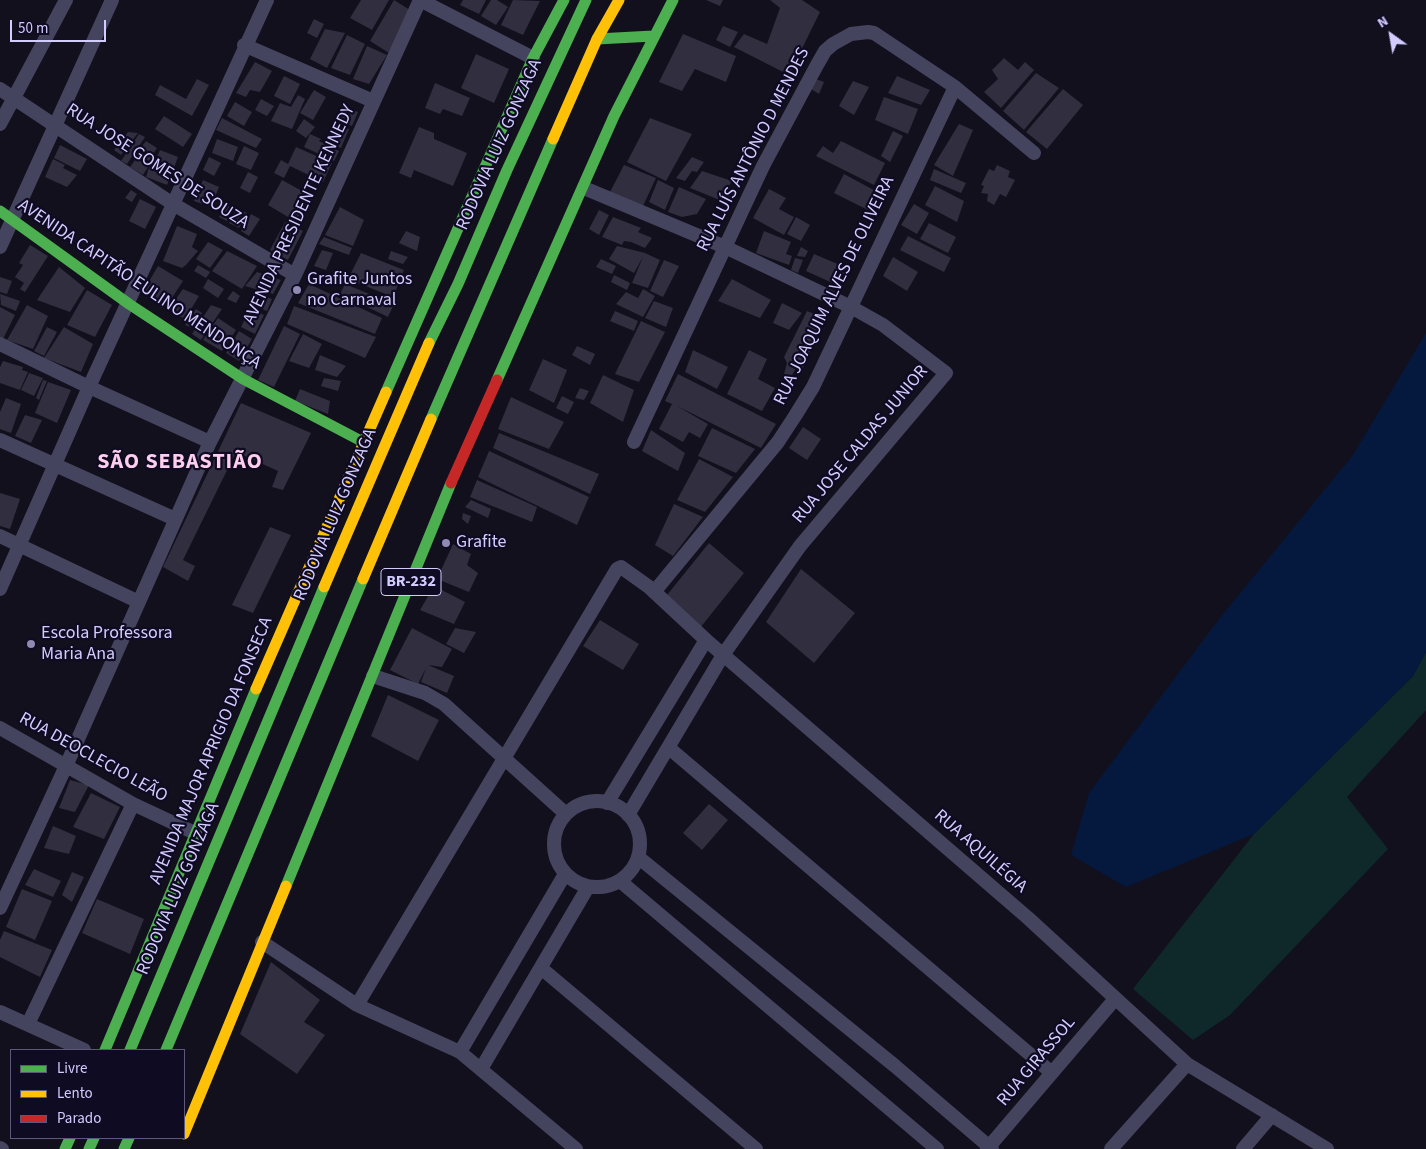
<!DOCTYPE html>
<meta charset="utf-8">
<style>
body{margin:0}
#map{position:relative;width:1426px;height:1149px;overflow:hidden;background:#12101d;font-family:"Source Sans 3",sans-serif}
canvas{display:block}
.legend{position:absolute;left:10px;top:1049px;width:175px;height:90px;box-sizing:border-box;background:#0f0b22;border:1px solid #5d587a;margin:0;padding:6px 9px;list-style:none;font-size:15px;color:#d3ccff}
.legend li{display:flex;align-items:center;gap:10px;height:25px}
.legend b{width:25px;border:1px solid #5d587a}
.north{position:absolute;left:1366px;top:10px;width:50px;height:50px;-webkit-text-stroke:4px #0f0b22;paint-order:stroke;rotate:328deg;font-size:14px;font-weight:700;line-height:20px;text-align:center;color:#d3ccff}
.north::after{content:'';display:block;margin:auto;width:18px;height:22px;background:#d3ccff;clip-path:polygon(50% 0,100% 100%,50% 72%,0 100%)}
.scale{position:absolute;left:10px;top:20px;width:96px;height:22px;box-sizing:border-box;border:2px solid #d3ccff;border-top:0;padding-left:6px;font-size:15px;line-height:18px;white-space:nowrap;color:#d3ccff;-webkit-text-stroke:4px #0f0b22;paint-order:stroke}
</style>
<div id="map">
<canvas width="1426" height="1149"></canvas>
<ul class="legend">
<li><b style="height:6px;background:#4caf50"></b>Livre</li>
<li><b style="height:6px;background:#ffc107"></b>Lento</li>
<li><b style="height:6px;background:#c62828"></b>Parado</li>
</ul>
<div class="north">N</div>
<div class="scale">50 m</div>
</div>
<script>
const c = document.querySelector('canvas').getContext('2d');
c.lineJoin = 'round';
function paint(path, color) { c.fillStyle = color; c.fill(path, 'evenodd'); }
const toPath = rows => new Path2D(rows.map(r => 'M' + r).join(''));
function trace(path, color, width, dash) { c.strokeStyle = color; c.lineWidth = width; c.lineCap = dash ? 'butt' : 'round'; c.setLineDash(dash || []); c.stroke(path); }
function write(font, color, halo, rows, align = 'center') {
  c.font = font + ' "Source Sans 3",sans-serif'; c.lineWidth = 4.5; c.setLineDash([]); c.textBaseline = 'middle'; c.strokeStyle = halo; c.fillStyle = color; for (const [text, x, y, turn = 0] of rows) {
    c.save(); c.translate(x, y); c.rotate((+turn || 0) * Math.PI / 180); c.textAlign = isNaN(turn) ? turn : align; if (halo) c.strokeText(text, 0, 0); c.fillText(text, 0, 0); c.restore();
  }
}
const green = toPath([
 [1426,652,1426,710,1347,797,1388,849,1230,1015,1193,1040,1133,989,1254,834,1413,676]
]);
const water = toPath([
 [1426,333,1426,652,1413,676,1254,834,1126,887,1071,855,1089,793,1219,619,1353,455]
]);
const building = toPath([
 [361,0,389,0,372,30,350,18],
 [394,0,410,10,389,53,370,41],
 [463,0,486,0,479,14,460,5],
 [491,0,497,0,508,7,496,25,481,16],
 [513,0,540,1,523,35,501,25],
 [706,0,723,0,720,6],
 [770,0,802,0,820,12,789,75,734,47,744,34,767,44,780,8],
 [314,19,324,24,317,38,307,33],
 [723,26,738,32,730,47,716,40],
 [325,29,345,33,327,68,310,59],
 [683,34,736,56,726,82,695,69,682,91,659,82],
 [347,35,365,44,350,75,331,68],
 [367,46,387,55,369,84,353,79],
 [476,54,509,69,494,103,461,88],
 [1004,58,1018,70,1025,62,1034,70,1001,108,984,92,998,79,992,70],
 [255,62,272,71,260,92,250,90,246,97,236,93],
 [1036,73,1059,88,1024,130,1003,111],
 [284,76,300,84,290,104,274,96],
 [897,76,930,90,921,105,888,93],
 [197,79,209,85,192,116,155,95,160,85,186,99],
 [816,79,824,82,819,94,811,89],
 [853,81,869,87,854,115,839,106],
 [435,83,470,98,462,116,443,109,440,114,425,108],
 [1063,89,1083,105,1047,149,1026,132],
 [314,90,326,97,313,120,300,113],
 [298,95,305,99,292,129,271,121,280,103,291,107],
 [884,97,918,109,908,134,875,120],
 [261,99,274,106,267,116,255,110],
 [235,102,252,112,244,126,227,116],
 [343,106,358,112,352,126,337,120],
 [164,116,192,134,183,147,155,129],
 [222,118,262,139,256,148,216,130],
 [650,118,692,134,666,181,627,162],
 [304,119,315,127,306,138,296,131],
 [334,124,349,129,341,148,325,141],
 [959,124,973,130,953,176,934,165],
 [419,127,434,133,434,139,467,153,453,186,414,170,411,178,399,173],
 [893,131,903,136,890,162,881,156],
 [128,132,138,133,121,155,114,150],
 [139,134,145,137,127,164,121,161],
 [310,134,321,139,319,141,339,151,334,161,304,147],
 [217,139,238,147,233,161,212,153],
 [146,141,157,148,149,161,137,153],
 [841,141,885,163,874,185,816,156,823,146,833,153],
 [60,145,87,159,80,171,54,158],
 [244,146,259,153,251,170,236,164],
 [296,147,332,163,323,182,290,166,284,178,274,173,281,160,288,164],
 [160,150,178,157,174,168,155,161],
 [138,156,150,164,143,175,130,167],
 [209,157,221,163,214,176,203,170],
 [692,157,704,162,697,172,692,171,685,181,676,178],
 [53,159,65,165,63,168,77,175,67,187,45,177],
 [150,164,172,173,167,185,146,177],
 [624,165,656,178,643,206,610,192],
 [997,165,1010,171,1008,177,1015,180,1006,197,1000,194,994,205,987,201,988,194,981,193,984,186,981,185,989,169,994,171],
 [934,169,966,183,961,193,930,180],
 [702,171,732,181,727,189,732,192,727,203,690,188],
 [248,172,258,177,250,193,240,188],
 [844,174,883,195,872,212,834,193],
 [203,180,219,187,211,207,194,201],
 [282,180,313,197,298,223,268,205],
 [658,180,674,188,665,210,649,202],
 [935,186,964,201,957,222,925,205],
 [679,187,706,199,697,214,682,217,668,212],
 [769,189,786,198,779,209,794,217,784,235,753,218],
 [131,190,137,194,132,202,125,198],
 [140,199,156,207,145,229,129,221],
 [225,204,234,209,227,221,219,217],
 [914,204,929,213,917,234,901,225],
 [340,207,364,220,353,246,325,235],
 [237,208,247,213,239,228,229,223],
 [599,210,609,215,599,235,589,229],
 [251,214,260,219,249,236,241,231],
 [613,217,641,228,638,232,652,238,645,248,631,242,624,241,622,245,602,237],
 [796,217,810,225,801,241,787,234],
 [285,222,303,231,288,260,270,250],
 [929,223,956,237,948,253,920,239],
 [177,226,197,234,192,247,198,251,186,265,182,268,163,261],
 [406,231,420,237,417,251,399,243],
 [764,231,791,242,786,254,792,256,789,265,756,253],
 [908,236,951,258,944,272,900,250],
 [324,237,352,248,349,255,319,244],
 [208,242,223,250,210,268,196,259],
 [30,245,48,256,25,292,20,289,24,283,15,277,23,265,19,263],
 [617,246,645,253,660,260,648,288,632,283,643,257,634,273,609,259],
 [801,247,808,251,805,257,797,256],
 [322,250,333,253,326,270,314,266],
 [227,251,257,266,242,289,212,271],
 [391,251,408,257,403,264,388,259],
 [361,253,404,270,393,297,348,279],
 [814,254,847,268,839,286,806,271],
 [893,257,918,272,907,291,883,276],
 [795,258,803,260,798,273,791,270],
 [601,259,616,266,612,274,596,267],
 [664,260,679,266,663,297,650,291],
 [198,265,210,272,206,278,194,271],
 [158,266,183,281,166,307,144,290],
 [59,267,85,288,70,312,37,300],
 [257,272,281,280,273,294,245,286],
 [614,275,630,283,627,290,611,282],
 [0,277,12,281,7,294,0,292],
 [208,279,224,289,218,298,203,288],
 [732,279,771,300,760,318,718,301],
 [309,284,382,318,375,334,298,303],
 [345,284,394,304,388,317,340,294],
 [183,289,199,296,185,319,168,310],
 [643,289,655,296,643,317,616,304,626,292,638,298],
 [87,290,112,305,95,337,67,325],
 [233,291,240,296,236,303,227,299],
 [0,294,20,301,16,311,1,305],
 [259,294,272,299,267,311,255,306],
 [654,301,673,308,666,327,645,318],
 [782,303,802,313,789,330,773,323],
 [27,305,48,316,33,349,7,340],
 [211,305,222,309,201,340,192,334],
 [294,306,376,337,365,358,287,324],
 [0,307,15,315,3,339,0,338],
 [250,308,264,315,255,334,241,327],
 [196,309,202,313,192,328,185,325],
 [615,311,638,321,634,331,610,321],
 [807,311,824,318,802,370,796,368,791,377,784,374,787,363,784,357],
 [218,318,236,330,222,351,203,340],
 [641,321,665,332,639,382,615,374],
 [284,326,300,334,274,387,258,380],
 [47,327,57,332,44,356,34,351],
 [64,327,93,344,81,372,44,358],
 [239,331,252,339,239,361,226,353],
 [303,334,322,344,309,368,289,361],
 [577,346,595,354,590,365,572,355],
 [693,350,728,367,717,389,685,372],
 [749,350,767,359,758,379,775,388,762,411,727,394],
 [320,355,346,366,337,377,315,370],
 [543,359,567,370,554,403,529,390],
 [3,361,23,367,22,370,28,372,20,390,0,383,0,367],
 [29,373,43,378,34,396,21,390],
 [678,374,776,424,761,448,677,406,708,424,700,438,689,432,683,442,659,429,672,404,665,401],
 [603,375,634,390,623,422,590,403],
 [324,378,341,381,338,391,321,386],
 [43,380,47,381,39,400,36,398],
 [48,382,71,390,57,423,35,413],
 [580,388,589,391,584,400,575,398],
 [300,389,330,401,328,414,295,401],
 [562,396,574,402,568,414,556,408],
 [511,397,564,422,549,449,498,429],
 [6,398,21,404,11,433,0,429,0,412],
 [241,403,311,433,283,490,272,487,278,471,236,452,183,560,195,566,188,581,163,567],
 [25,415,42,420,31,443,15,436],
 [803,427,821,439,807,460,789,448],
 [712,428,755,449,736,473,698,456],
 [651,430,685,453,678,471,642,451],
 [499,433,599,474,590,494,493,448],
 [489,451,589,497,577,525,478,477],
 [699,459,733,477,705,512,677,500],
 [477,480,537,507,532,522,470,497],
 [0,493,20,499,10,529,0,526],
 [471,500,491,509,488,518,465,507],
 [674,504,703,517,673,556,655,545],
 [463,513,471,516,468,524,462,519],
 [270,527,291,535,253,613,232,605],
 [709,543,744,573,700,628,667,595],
 [453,544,471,554,467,565,478,573,469,592,437,579],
 [801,569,855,613,814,663,766,622],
 [434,586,465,602,454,624,420,610],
 [600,620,639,644,623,670,583,646],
 [412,628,452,649,442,667,428,665,454,676,447,693,421,682,426,668,418,684,390,670],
 [455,628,476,632,464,653,446,644],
 [388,695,439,720,418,761,371,736],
 [70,780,89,785,75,812,59,808],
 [91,793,120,807,104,839,73,827],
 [709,804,728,820,702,850,683,833],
 [53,826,76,836,69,854,44,848],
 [34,869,61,881,53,897,25,885],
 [72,872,84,877,72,902,62,895],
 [22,889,52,901,35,940,6,927],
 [97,899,144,919,130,954,82,933],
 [4,931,52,950,40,977,0,957,0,940],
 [271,962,320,1000,304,1022,325,1035,297,1074,240,1034]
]);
const street = toPath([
 [420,0,533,58],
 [244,45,373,101],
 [0,89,173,204,295,275],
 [0,124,66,0],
 [584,188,725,247,851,307,883,325,946,373,800,546,723,655,628,815],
 [0,247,112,0],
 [0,344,89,387,210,442],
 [0,440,175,519],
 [634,442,763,166,817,65,825,51,833,44,851,34,868,32,874,33,955,87,1034,153],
 [0,536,139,602],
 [0,589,89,387,267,0],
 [654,592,778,442,795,416,813,387,955,87],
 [373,676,425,693,444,704,566,814],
 [0,728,133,804,195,833],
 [669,748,1052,1073],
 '554 844a43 43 0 1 1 86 0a43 43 0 1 1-86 0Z',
 [607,803,706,640],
 [638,857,895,1066,992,1149],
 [620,881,937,1149],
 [0,908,66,766,210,442,295,275,420,0],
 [262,942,357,1005,460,1052,576,1149],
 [541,968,756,1149],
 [357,1005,617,569,621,567,649,587,706,640,1028,918,1187,1064,1327,1149],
 [0,1012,84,1050],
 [28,1024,133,804],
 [460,1052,565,874],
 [481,1069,588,887],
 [0,1148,2,1149],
 [987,1149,1115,999],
 [1111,1149,1187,1064],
 [1243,1149,1272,1115]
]);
const fast = toPath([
 [597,39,653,36],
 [0,211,129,304,243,379,365,443],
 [429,343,458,284,507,170,586,0],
 [497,380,614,116,673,0],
 [386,392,533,58,564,0],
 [431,419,553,139],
 [286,886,451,483],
 [105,1050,256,689],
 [130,1050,324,587],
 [166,1050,363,579],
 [65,1149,70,1138],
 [89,1149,94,1138],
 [124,1149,129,1138]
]);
const slow = toPath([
 [553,139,597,39,619,0],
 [363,579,431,419],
 [324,587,429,343],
 [256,689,386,392],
 [184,1134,286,886]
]);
const jam = toPath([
 [451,483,497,380]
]);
const markers = [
 [297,290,5,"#8f8ab0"],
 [446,543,5,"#8f8ab0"],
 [31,644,5,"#8f8ab0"]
];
const shields = [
 [411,582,60]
];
const shieldNames = [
 ["BR-232",411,582]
];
const streetNames = [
 ["RODOVIA LUIZ GONZAGA",500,145,-66],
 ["RUA LUÍS ANTÔNIO D MENDES",754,150,-63],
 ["RUA JOSE GOMES DE SOUZA",157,167,33],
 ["AVENIDA PRESIDENTE KENNEDY",300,215,-65],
 ["AVENIDA CAPITÃO EULINO MENDONÇA",139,285,34],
 ["RUA JOAQUIM ALVES DE OLIVEIRA",835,291,-64],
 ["RUA JOSE CALDAS JUNIOR",861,445,-50],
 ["RODOVIA LUIZ GONZAGA",336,515,-67],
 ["AVENIDA MAJOR APRIGIO DA FONSECA",212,751,-67],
 ["RUA DEOCLECIO LEÃO",93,758,29],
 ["RUA AQUILÉGIA",980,852,41],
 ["RODOVIA LUIZ GONZAGA",179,889,-67],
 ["RUA GIRASSOL",1037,1062,-50]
];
const poiNames = [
 ["Grafite Juntos",307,280],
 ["no Carnaval",307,301],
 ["Grafite",456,543],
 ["Escola Professora",41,634],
 ["Maria Ana",41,655]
];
const districtNames = [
 ["SÃO SEBASTIÃO",180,463]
];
paint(green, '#0f292a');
paint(water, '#05193f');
paint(building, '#302e3f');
trace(street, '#45445e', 14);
trace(fast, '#4caf50', 11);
trace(slow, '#ffc107', 11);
trace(jam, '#c62828', 11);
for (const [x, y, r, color] of markers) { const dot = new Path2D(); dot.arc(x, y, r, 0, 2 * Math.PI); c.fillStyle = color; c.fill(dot); trace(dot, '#0f0b22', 2); }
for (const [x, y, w] of shields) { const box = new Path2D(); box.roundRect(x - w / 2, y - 13.5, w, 27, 4); c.fillStyle = '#0f0b22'; c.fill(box); trace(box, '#d3ccff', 1); }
write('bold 16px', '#d3ccff', null, shieldNames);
write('18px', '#d3ccff', '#0f0b22', streetNames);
write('18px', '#d3ccff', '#0f0b22', poiNames, 'left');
c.letterSpacing = '1px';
write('bold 22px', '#ffceed', '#0f0b22', districtNames);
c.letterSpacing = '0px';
</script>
